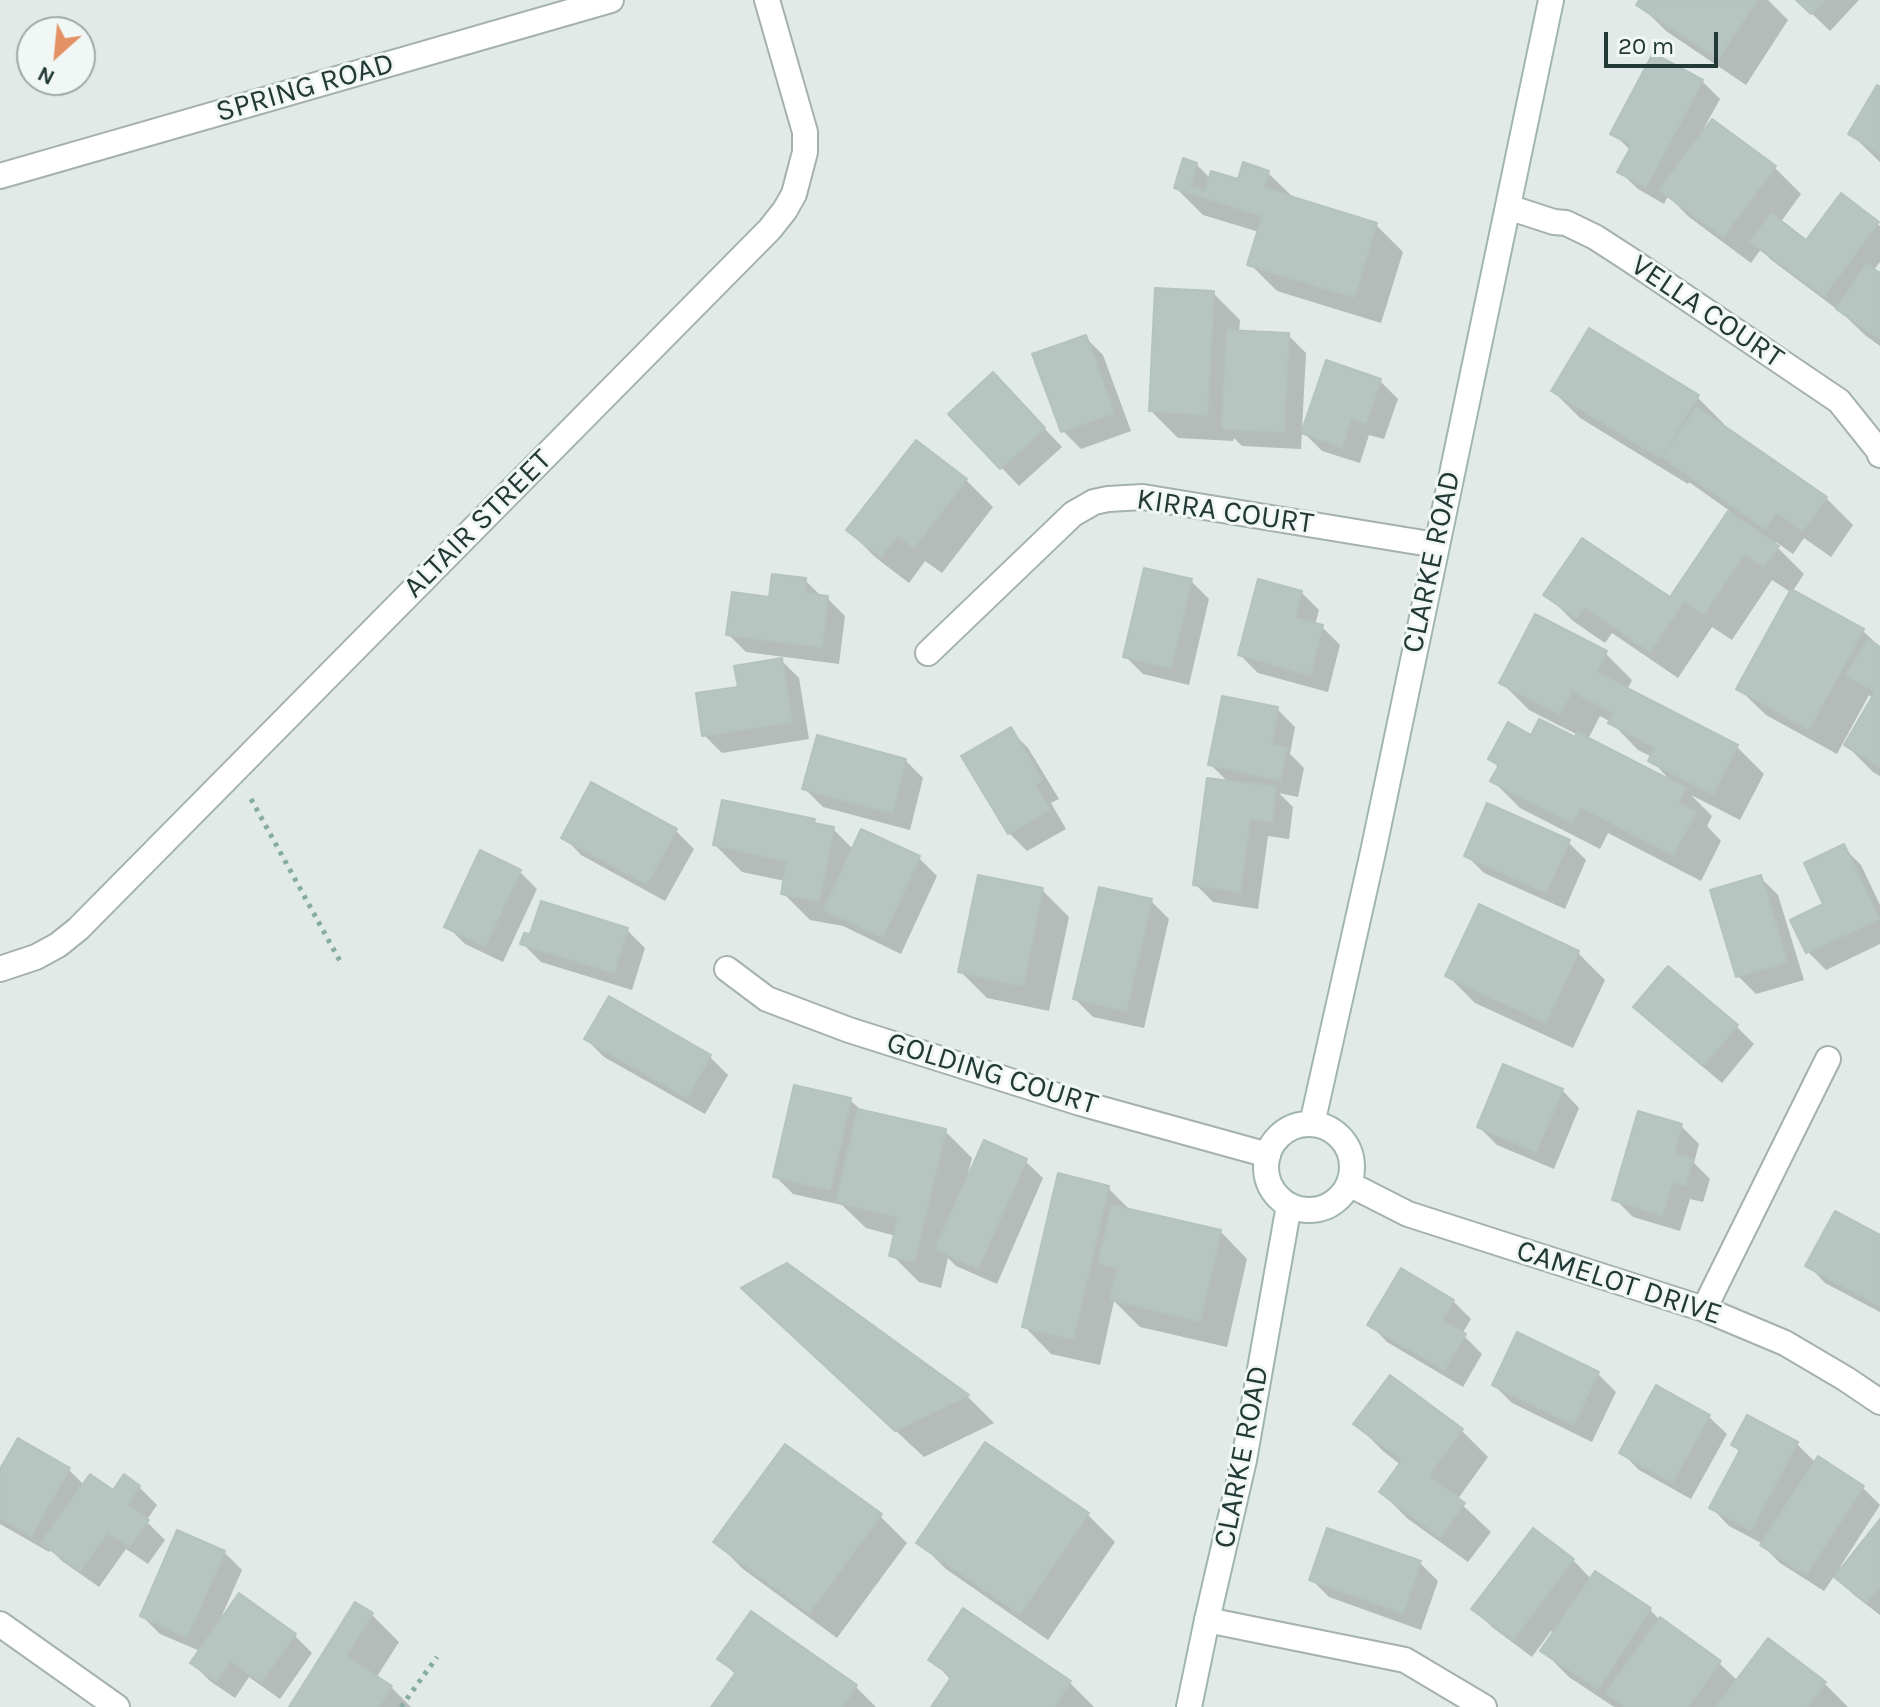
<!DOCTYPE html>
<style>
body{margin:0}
#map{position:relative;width:1880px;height:1707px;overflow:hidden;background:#e1eae7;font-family:Karla,sans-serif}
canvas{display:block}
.north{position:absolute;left:16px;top:16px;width:80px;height:80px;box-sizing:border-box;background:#f1f7f5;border:2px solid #9faba9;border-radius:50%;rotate:207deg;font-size:22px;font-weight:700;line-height:32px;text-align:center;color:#233936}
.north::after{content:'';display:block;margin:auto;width:28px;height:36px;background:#e49165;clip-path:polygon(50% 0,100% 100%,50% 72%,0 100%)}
.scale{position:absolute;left:1604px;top:32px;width:114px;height:36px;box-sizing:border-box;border:4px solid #233936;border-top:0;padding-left:10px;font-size:24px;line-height:28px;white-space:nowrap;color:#233936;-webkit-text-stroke:6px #f1f7f5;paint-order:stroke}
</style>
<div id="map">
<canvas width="1880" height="1707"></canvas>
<div class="north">N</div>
<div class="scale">20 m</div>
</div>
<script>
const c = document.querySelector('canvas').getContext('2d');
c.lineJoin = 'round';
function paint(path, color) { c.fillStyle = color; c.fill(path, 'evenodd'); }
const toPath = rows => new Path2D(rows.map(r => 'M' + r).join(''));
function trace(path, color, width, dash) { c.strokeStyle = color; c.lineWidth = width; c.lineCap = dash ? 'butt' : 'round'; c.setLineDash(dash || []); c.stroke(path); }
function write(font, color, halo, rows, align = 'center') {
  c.font = font + ' Karla,sans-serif'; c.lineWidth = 6; c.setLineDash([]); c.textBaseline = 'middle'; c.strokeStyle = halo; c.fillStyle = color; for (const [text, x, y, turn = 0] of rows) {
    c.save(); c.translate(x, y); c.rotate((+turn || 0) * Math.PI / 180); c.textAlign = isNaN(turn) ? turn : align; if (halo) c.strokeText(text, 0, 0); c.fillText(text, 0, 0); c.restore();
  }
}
const shadow = toPath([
 [1642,0,1768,0,1788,20,1746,85,1666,31,1639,4],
 [1798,0,1859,0,1830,31],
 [1702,81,1720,99,1704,128,1774,167,1801,194,1780,223,1807,242,1877,223,1880,226,1880,262,1873,271,1880,276,1880,346,1865,335,1842,313,1770,259,1761,249,1751,263,1689,217,1668,196,1664,204,1638,189,1620,172,1631,151,1613,133],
 [1880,89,1880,162,1850,133],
 [1196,164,1211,179,1239,181,1268,173,1296,200,1376,225,1403,252,1381,323,1277,291,1250,264,1259,232,1203,215,1176,188],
 [1213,293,1240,320,1239,332,1288,335,1306,353,1301,449,1242,446,1234,438,1233,441,1178,438,1151,411],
 [1085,337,1103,355,1131,431,1081,449,1063,431],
 [1380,381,1398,399,1384,439,1369,435,1360,463,1322,451,1304,433],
 [1553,391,1697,397,1724,424,1723,427,1826,498,1853,525,1831,557,1804,538,1793,554,1776,542,1774,544,1804,574,1792,592,1863,631,1880,647,1880,776,1873,772,1846,745,1874,699,1869,695,1837,754,1766,715,1738,688,1792,593,1772,580,1732,640,1712,627,1678,678,1612,633,1605,643,1573,621,1546,594,1670,599,1730,511,1689,482,1688,484,1580,418],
 [1011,393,1062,447,1019,486,951,414],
 [917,442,966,480,993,507,942,573,925,561,909,583,875,557,848,530],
 [805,580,822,597,827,598,845,616,839,664,746,652,728,634,771,599],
 [1191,581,1209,599,1189,685,1143,674,1125,656],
 [1301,592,1319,610,1315,625,1322,627,1340,645,1328,692,1258,673,1240,655],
 [1605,653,1632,680,1627,690,1737,747,1764,774,1740,820,1691,795,1712,816,1707,826,1721,841,1701,881,1608,833,1600,849,1520,808,1493,781,1499,768,1491,759,1532,738,1575,740,1578,735,1529,710,1502,683],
 [1600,716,1611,722,1638,750,1652,757,1651,760,1672,782,1588,739],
 [781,660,799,678,809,739,722,753,704,735,740,688],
 [1277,709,1295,727,1290,754,1304,768,1298,797,1279,793,1293,807,1289,839,1268,836,1258,909,1213,902,1195,884,1228,782,1210,764],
 [1010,730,1028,748,1059,799,1051,803,1066,829,1027,851,1009,833,964,757],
 [905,760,923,778,910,830,823,807,805,789],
 [592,785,676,831,694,849,665,901,581,855,564,837],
 [814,821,818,825,833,829,854,850,919,858,937,876,901,954,843,926,810,920,783,893,785,881,742,872,715,845],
 [1568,842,1586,860,1565,909,1484,873,1466,855],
 [1843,847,1861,865,1880,905,1880,944,1826,970,1808,952,1826,905],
 [519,871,537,889,503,962,465,944,447,926],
 [1760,877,1778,895,1804,980,1756,994,1738,976],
 [1042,890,1069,917,1049,1011,987,998,960,971],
 [1151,901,1169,919,1144,1028,1093,1017,1075,999],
 [627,930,645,948,632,990,541,962,523,944],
 [1578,953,1605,980,1573,1048,1475,1003,1448,976],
 [609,999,710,1057,728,1075,705,1114,604,1057,586,1039],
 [1636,1007,1737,1027,1754,1044,1722,1083,1654,1025],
 [1562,1090,1579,1108,1554,1169,1497,1145,1479,1127],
 [850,1100,862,1111,945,1131,972,1158,967,1177,1025,1161,1043,1178,997,1284,956,1266,948,1258,941,1288,919,1282,892,1255,896,1236,866,1228,842,1205,793,1194,775,1176],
 [1681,1126,1699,1144,1694,1163,1710,1179,1703,1202,1690,1199,1680,1231,1633,1217,1615,1199],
 [1108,1188,1131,1211,1220,1231,1247,1259,1227,1347,1140,1327,1114,1301,1100,1365,1051,1354,1024,1326],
 [1880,1237,1880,1312,1825,1283,1808,1265],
 [787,1265,968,1397,994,1423,924,1457,771,1315],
 [1453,1301,1471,1319,1462,1334,1482,1354,1463,1387,1387,1342,1370,1324],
 [1518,1335,1598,1374,1616,1392,1592,1442,1512,1403,1494,1385],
 [1657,1388,1709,1417,1727,1434,1691,1499,1639,1470,1621,1452],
 [1356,1424,1461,1430,1488,1457,1457,1500,1491,1532,1468,1562,1408,1519,1381,1492,1401,1465,1383,1451],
 [19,1440,69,1470,84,1485,113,1493,139,1487,157,1505,146,1521,165,1540,148,1564,126,1549,99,1587,62,1561,51,1550,49,1552,0,1524,0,1473],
 [1797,1444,1816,1463,1819,1459,1863,1488,1880,1505,1840,1567,1843,1569,1880,1522,1880,1615,1854,1595,1835,1575,1824,1591,1780,1563,1762,1545,1763,1544,1729,1526,1712,1508,1741,1453,1733,1445],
 [985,1445,1088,1515,1115,1542,1048,1640,946,1569,919,1542],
 [880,1516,907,1543,837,1638,743,1569,716,1542],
 [224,1552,242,1570,220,1620,294,1635,312,1653,280,1699,249,1677,235,1698,210,1681,192,1663,200,1651,160,1634,142,1616],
 [1573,1560,1592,1580,1596,1574,1650,1610,1661,1621,1719,1663,1738,1681,1769,1641,1825,1684,1848,1707,1614,1707,1569,1677,1542,1650,1554,1633,1551,1631,1532,1657,1492,1627,1474,1609],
 [1578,1595,1581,1597,1571,1612,1568,1609],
 [1420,1563,1438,1581,1421,1630,1329,1597,1311,1579],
 [751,1613,856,1687,876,1707,713,1707,736,1675,719,1658],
 [372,1615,399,1642,376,1678,391,1687,411,1707,292,1707],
 [931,1659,1070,1683,1094,1707,933,1707,951,1680]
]);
const building = toPath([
 [1639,0,1757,0,1718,59,1636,5,1639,0],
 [1796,0,1825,0,1811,14,1796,0],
 [1653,53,1703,80,1646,187,1617,172,1632,145,1610,134,1653,53],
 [1877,85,1880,87,1880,153,1848,134,1877,85],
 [1712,119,1776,166,1723,237,1659,190,1712,119],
 [1183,158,1197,163,1190,187,1205,191,1211,171,1238,179,1243,162,1269,171,1264,188,1377,223,1354,297,1247,265,1262,216,1174,188,1183,158],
 [1841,193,1879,222,1824,296,1750,242,1771,213,1806,240,1841,193],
 [1866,264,1880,273,1880,339,1836,309,1866,264],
 [1155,288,1214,291,1207,415,1149,411,1155,288],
 [1589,328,1699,395,1660,458,1551,391,1589,328],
 [1227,330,1289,333,1284,432,1222,429,1227,330],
 [1086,335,1114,413,1061,432,1032,354,1086,335],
 [1326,360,1381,379,1366,423,1351,418,1342,447,1301,433,1326,360],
 [993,372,1045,428,1000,469,948,414,993,372],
 [1697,407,1827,497,1803,531,1776,512,1765,529,1662,457,1697,407],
 [916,440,967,479,914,548,898,535,881,557,846,530,916,440],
 [1728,511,1779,546,1764,567,1744,554,1704,614,1684,601,1650,652,1585,607,1577,618,1543,595,1582,538,1670,597,1728,511],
 [1144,568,1192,579,1171,668,1123,657,1144,568],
 [772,574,806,578,805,593,828,596,822,647,726,635,732,592,769,597,772,574],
 [1258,579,1302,591,1295,618,1323,625,1310,675,1238,655,1258,579],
 [1791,589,1864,629,1809,729,1736,689,1791,589],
 [1535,614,1607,651,1596,672,1738,745,1713,794,1648,761,1655,747,1608,723,1614,713,1572,691,1560,714,1499,683,1535,614],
 [1868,639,1880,647,1880,767,1844,745,1875,692,1846,675,1868,639],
 [782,658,792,722,702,736,696,693,738,687,734,666,782,658],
 [1222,696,1278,707,1271,745,1287,748,1280,780,1208,765,1222,696],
 [1539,719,1575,737,1577,732,1686,788,1678,803,1696,812,1673,855,1581,807,1572,823,1490,781,1499,765,1488,759,1508,722,1531,735,1539,719],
 [1011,727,1042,780,1035,785,1050,810,1008,834,961,756,1011,727],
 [817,735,906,759,892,813,802,789,817,735],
 [1207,778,1276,787,1272,822,1250,819,1240,892,1193,885,1207,778],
 [591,782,677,829,647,884,561,838,591,782],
 [722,800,815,819,814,823,834,827,819,901,781,894,787,861,713,845,722,800],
 [1487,803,1570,840,1546,892,1464,856,1487,803],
 [861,829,920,856,883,937,824,910,861,829],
 [1844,844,1879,919,1806,953,1790,920,1823,904,1804,863,1844,844],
 [480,850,521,870,485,946,444,927,480,850],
 [978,875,1043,888,1023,986,958,972,978,875],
 [1761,875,1787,962,1736,977,1710,890,1761,875],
 [1099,887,1152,899,1126,1011,1073,999,1099,887],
 [541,901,628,928,614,973,520,944,524,933,530,934,541,901],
 [1479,904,1579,951,1546,1023,1445,976,1479,904],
 [1668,966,1738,1025,1703,1066,1633,1007,1668,966],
 [609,996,711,1055,687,1098,584,1039,609,996],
 [1503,1064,1563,1089,1536,1152,1477,1127,1503,1064],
 [794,1085,851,1098,830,1190,773,1177,794,1085],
 [858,1109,946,1129,914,1262,889,1256,898,1217,836,1202,858,1109],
 [1638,1111,1682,1124,1674,1154,1693,1159,1685,1186,1672,1182,1662,1215,1612,1200,1638,1111],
 [984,1140,1027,1159,978,1268,935,1249,984,1140],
 [1058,1173,1109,1186,1073,1339,1022,1327,1058,1173],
 [1112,1205,1221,1230,1200,1321,1110,1300,1118,1268,1098,1263,1112,1205],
 [1835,1211,1880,1235,1880,1306,1805,1266,1835,1211],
 [787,1263,969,1395,895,1431,741,1288,787,1263],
 [1401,1268,1454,1300,1442,1321,1466,1334,1444,1370,1367,1325,1401,1268],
 [1517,1332,1599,1372,1573,1425,1492,1385,1517,1332],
 [1390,1375,1463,1429,1428,1476,1465,1503,1440,1537,1379,1492,1402,1460,1353,1424,1390,1375],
 [1656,1385,1710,1415,1672,1483,1619,1453,1656,1385],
 [1747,1415,1798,1442,1751,1530,1709,1508,1740,1450,1731,1445,1747,1415],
 [18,1438,70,1468,31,1536,0,1518,0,1469,18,1438],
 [985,1442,1089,1513,1020,1614,916,1543,985,1442],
 [785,1444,882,1514,809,1613,713,1542,785,1444],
 [1818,1456,1864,1486,1806,1575,1760,1545,1818,1456],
 [90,1474,113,1490,124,1474,140,1486,127,1505,149,1520,129,1547,108,1532,80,1571,41,1543,90,1474],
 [1880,1519,1880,1585,1866,1603,1834,1577,1880,1519],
 [1327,1528,1421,1561,1403,1613,1309,1580,1327,1528],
 [1533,1528,1574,1559,1513,1640,1471,1609,1533,1528],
 [177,1530,225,1551,187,1637,140,1616,177,1530],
 [1595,1571,1651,1608,1598,1689,1540,1651,1595,1571],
 [239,1593,296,1634,261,1682,231,1661,216,1681,190,1663,239,1593],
 [355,1602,373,1613,346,1656,392,1686,379,1707,289,1707,355,1602],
 [963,1608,1071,1681,1054,1707,931,1707,952,1676,928,1660,963,1608],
 [751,1611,857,1685,842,1707,711,1707,736,1672,717,1659,751,1611],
 [1660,1617,1721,1661,1688,1707,1625,1707,1606,1693,1660,1617],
 [1768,1638,1826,1682,1807,1707,1716,1707,1768,1638]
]);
const path = toPath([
 [251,799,341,963],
 [401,1707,437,1657]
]);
const minor = toPath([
 [1508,207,1554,222,1566,223,1595,237,1629,259,1839,401,1879,451,1880,455],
 [928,653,1073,514,1094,502,1108,499,1143,497,1436,545],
 [0,969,36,957,58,945,78,929,770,229,785,210,794,194,805,152,805,132,767,0],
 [727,969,767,999,849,1030,1080,1103,1268,1155],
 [1349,1184,1408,1214,1704,1309,1785,1343,1846,1379,1880,1402],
 [1704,1309,1828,1059],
 [1207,1620,1405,1660,1484,1707],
 [0,1624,117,1707]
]);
const tertiary = toPath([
 [0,176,611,0]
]);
const secondary = toPath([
 '1266 1167a43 43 0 1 1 86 0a43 43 0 1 1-86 0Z',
 [1312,1124,1373,852,1551,0],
 [1189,1707,1207,1620,1244,1460,1289,1205]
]);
const streetNames = [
 ["SPRING ROAD",305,88,-16],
 ["VELLA COURT",1707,312,34],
 ["KIRRA COURT",1225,512,8],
 ["ALTAIR STREET",478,524,-45],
 ["CLARKE ROAD",1432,562,-78],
 ["GOLDING COURT",992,1074,17],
 ["CAMELOT DRIVE",1619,1283,18],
 ["CLARKE ROAD",1242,1457,-79]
];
paint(shadow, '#0003');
paint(building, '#b7c5c0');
trace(building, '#b4c3bf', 2);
trace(minor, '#a4b1ae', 28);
trace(tertiary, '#a4b1ae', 28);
trace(secondary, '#a1b5b0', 28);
trace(path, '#85aba3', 5, [4, 6]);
trace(minor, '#fff', 24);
trace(tertiary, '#fff', 24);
trace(secondary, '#fff', 24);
write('30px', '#233936', '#f1f7f5', streetNames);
</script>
